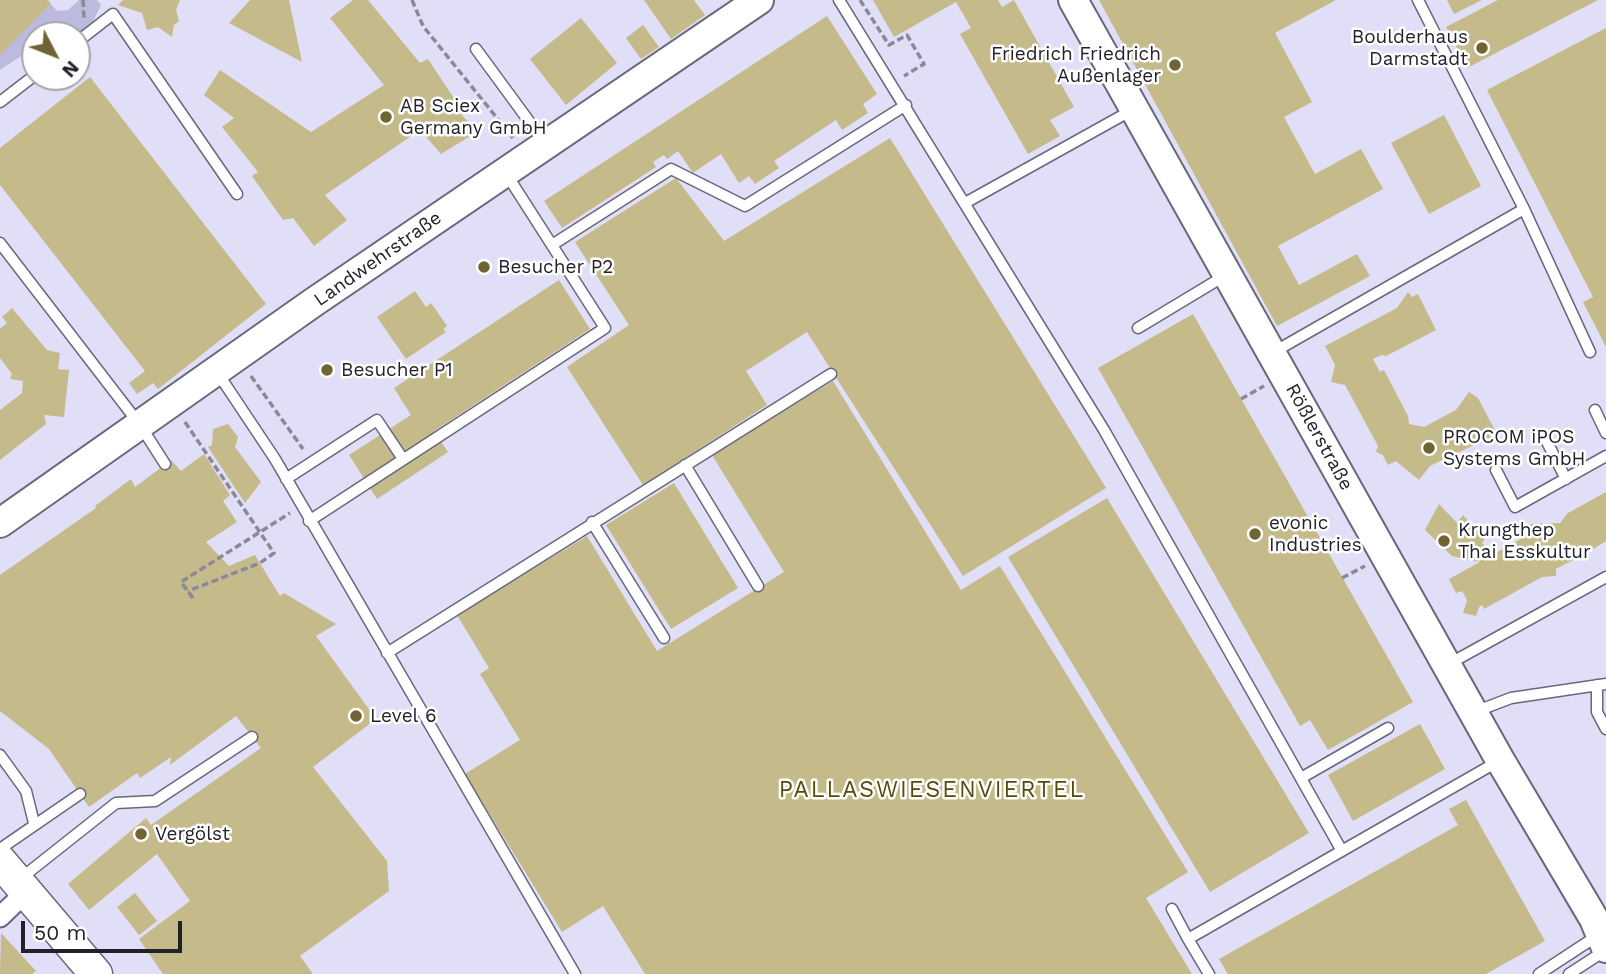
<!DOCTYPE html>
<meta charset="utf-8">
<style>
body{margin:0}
#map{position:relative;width:1606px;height:974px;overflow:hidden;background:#e0dff7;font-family:"Work Sans",sans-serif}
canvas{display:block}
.north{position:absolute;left:21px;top:21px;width:70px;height:70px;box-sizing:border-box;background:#fff;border:2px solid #a6a6aa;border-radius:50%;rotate:132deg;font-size:19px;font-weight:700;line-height:28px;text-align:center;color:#21212a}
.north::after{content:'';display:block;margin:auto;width:24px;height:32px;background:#706532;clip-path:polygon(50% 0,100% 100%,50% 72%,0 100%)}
.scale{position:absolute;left:21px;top:921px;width:161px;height:32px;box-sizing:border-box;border:4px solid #21212a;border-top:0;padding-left:9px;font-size:21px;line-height:24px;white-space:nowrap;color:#21212a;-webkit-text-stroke:5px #fff;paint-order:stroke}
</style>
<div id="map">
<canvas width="1606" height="974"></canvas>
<div class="north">N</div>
<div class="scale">50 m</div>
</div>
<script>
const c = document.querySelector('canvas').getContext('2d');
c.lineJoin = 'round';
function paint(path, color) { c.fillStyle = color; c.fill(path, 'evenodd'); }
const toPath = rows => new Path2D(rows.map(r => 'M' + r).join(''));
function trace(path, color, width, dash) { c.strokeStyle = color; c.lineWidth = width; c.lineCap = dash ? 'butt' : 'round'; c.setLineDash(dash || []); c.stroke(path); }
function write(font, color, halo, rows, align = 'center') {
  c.font = font + ' "Work Sans",sans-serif'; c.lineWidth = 5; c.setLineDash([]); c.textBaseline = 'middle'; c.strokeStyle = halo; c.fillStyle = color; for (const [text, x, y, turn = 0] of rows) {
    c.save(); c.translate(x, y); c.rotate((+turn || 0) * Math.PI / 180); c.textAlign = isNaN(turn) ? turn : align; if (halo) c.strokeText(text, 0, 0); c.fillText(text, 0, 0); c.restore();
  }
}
const green = toPath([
 [79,0,97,0,101,5,89,30,77,40,77,35,35,35,35,69,24,54,0,70,0,53,51,4,57,11,68,10]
]);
const building = toPath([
 [0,0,48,0,51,4,0,55],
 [123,0,180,0,176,10,179,21,174,25,172,37,158,27,147,30,142,13,118,5],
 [250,0,289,0,302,62,229,23],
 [353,0,368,0,420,63,428,59,457,103,454,106,477,132,441,154,420,130,325,195,347,220,314,246,293,218,283,220,252,176,258,172,222,127,234,118,204,95,220,70,311,132,384,85,330,18],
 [644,0,694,0,705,15,671,39],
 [873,0,998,0,1002,7,1014,0,1074,107,1050,120,1060,136,1028,154,960,34,971,28,956,2,894,37],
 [1099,0,1336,0,1275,33,1312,102,1284,117,1315,174,1361,149,1383,189,1278,246,1299,285,1357,254,1370,276,1277,326],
 [1447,0,1482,0,1454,14],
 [1498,0,1598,0,1467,68,1446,27],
 [827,16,877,94,863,104,868,113,842,130,836,120,774,161,779,168,755,184,749,176,739,183,721,154,693,173,678,151,667,159,664,155,653,162,656,167,562,228,544,201],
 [581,18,617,63,566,105,530,59],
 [643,25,659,47,641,59,626,38],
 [1606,28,1606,347,1583,302,1593,297,1487,90],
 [90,77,266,304,158,389,153,383,137,394,129,383,145,371,0,185,0,148],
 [1444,115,1481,186,1429,214,1391,143],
 [890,138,1106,488,963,576,807,332,746,371,767,405,643,485,567,367,629,325,575,242,676,178,724,241],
 [559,280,590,329,434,431,448,452,377,499,349,455,411,415,394,388],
 [415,291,426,307,431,303,447,326,443,329,446,332,406,359,377,317],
 [1408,292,1412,297,1418,294,1436,330,1386,356,1382,355,1373,359,1380,372,1384,370,1408,416,1409,424,1424,427,1456,410,1469,392,1478,398,1497,434,1430,466,1419,480,1396,461,1388,465,1383,455,1376,452,1378,446,1345,385,1331,382,1335,365,1325,346,1397,308],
 [12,308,47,350,60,353,58,369,69,370,64,417,44,415,46,424,0,460,0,410,22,393,23,381,10,379,12,374,0,358,0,329,7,323,2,317],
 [1193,314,1413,702,1328,750,1310,720,1300,726,1098,368],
 [833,381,961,590,1000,566,1188,872,1146,898,1192,974,645,974,603,906,562,932,465,774,520,740,480,674,489,668,457,615,587,536,657,651,784,572,712,455],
 [228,424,238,437,235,447,261,482,245,503,208,447,212,445,213,429],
 [204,454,230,495,223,501,237,522,206,542,229,566,255,555,280,596,284,593,336,624,316,636,376,719,313,767,387,861,389,891,300,956,313,974,163,974,139,939,190,901,157,854,89,910,68,884,146,818,151,825,261,748,236,716,170,765,171,757,140,778,137,773,89,807,49,749,0,711,0,575,96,508,95,506,131,479,135,487,171,460,181,471],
 [674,483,738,588,671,629,606,525],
 [1606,492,1606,541,1590,551,1585,548,1570,557,1573,560,1556,569,1556,576,1542,577,1484,609,1482,605,1479,607,1476,616,1463,613,1467,600,1462,591,1456,593,1449,579,1480,562,1452,556,1425,530,1439,504,1457,523,1463,515,1485,539,1482,543,1494,554,1524,537,1530,524,1560,523,1568,513],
 [1107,498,1309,833,1210,892,1008,557],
 [1420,724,1445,769,1353,821,1328,775],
 [1466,800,1545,941,1486,974,1228,974,1219,959,1458,825,1449,809],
 [135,893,157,921,139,935,117,907],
 [1,933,36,971,32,974,0,974]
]);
const path = toPath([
 [83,0,84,19],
 [412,0,423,26,513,138],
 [860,0,889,45,907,35,924,64,904,76],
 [251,376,303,449],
 [1241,399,1264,386],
 [185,422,274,553,260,563,188,591],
 [1342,578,1365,566],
 [193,598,181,582,290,513]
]);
const lane = toPath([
 [839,0,1104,430,1342,851],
 [1418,0,1524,209,1590,352],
 [77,42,113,14,237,194],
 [476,49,545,143],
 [0,102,35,75],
 [965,203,1134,109],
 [0,243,140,425,165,464],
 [552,245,671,169,745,206,906,105],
 [1138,328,1226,275],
 [1272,353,1524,209],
 [217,372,275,459,575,974],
 [1595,410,1606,433],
 [1546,440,1566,479],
 [685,465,758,586],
 [1496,470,1515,507,1606,456],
 [286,479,377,420,403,459],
 [309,521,605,328,507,175],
 [592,522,664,638],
 [387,653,831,374],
 [1447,665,1606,577],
 [1597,685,1597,712,1606,729],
 [1477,711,1511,698,1606,684],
 [0,755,26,791,34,823],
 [1301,778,1388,728],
 [0,849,80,794],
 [20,879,116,803,155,801,252,737],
 [1172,909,1188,939],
 [1209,974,1188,939,1497,762],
 [1539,974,1597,936],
 [1569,974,1606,950]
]);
const street = toPath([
 [0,917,26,892]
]);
const secondary = toPath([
 [1073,0,1500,760,1594,919,1606,948],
 [0,523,314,302,759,0]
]);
const primary = toPath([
 [0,861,96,974]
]);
const markers = [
 [1482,48,7,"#706532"],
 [1175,65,7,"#706532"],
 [386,117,7,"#706532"],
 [484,267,7,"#706532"],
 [327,370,7,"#706532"],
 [1429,448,7,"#706532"],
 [1255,534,7,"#706532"],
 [1444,541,7,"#706532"],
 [356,716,7,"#706532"],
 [141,834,7,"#706532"]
];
const poiNames = [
 ["Boulderhaus",1468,37,"right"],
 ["Darmstadt",1468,59,"right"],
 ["Friedrich Friedrich",1161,54,"right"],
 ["Außenlager",1161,76,"right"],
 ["AB Sciex",400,106],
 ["Germany GmbH",400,128],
 ["Besucher P2",498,267],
 ["Besucher P1",341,370],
 ["PROCOM iPOS",1443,437],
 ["Systems GmbH",1443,459],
 ["evonic",1269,523],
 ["Industries",1269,545],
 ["Krungthep",1458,530],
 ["Thai Esskultur",1458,552],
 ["Level 6",370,716],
 ["Vergölst",155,834]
];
const streetNames = [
 ["Landwehrstraße",378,259,-35],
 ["Rößlerstraße",1319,437,61]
];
const quarterNames = [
 ["PALLASWIESENVIERTEL",932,790]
];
paint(green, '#bcbbdd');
paint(building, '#c5ba89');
trace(lane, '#68677c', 13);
trace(street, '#68677c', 23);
trace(secondary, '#68677c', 32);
trace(primary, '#68677c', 35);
trace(path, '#89899a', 3.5, [7, 3.5]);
trace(lane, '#fff', 10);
trace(street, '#fff', 19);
trace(secondary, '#fff', 28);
trace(primary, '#fff', 32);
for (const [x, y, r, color] of markers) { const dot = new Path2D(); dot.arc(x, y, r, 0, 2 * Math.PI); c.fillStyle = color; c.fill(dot); trace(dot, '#fff', 2.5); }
write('19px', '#21212a', '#fff', poiNames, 'left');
write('19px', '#21212a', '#fff', streetNames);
c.letterSpacing = '2px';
write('23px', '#574b0a', '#fff', quarterNames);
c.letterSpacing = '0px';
</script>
